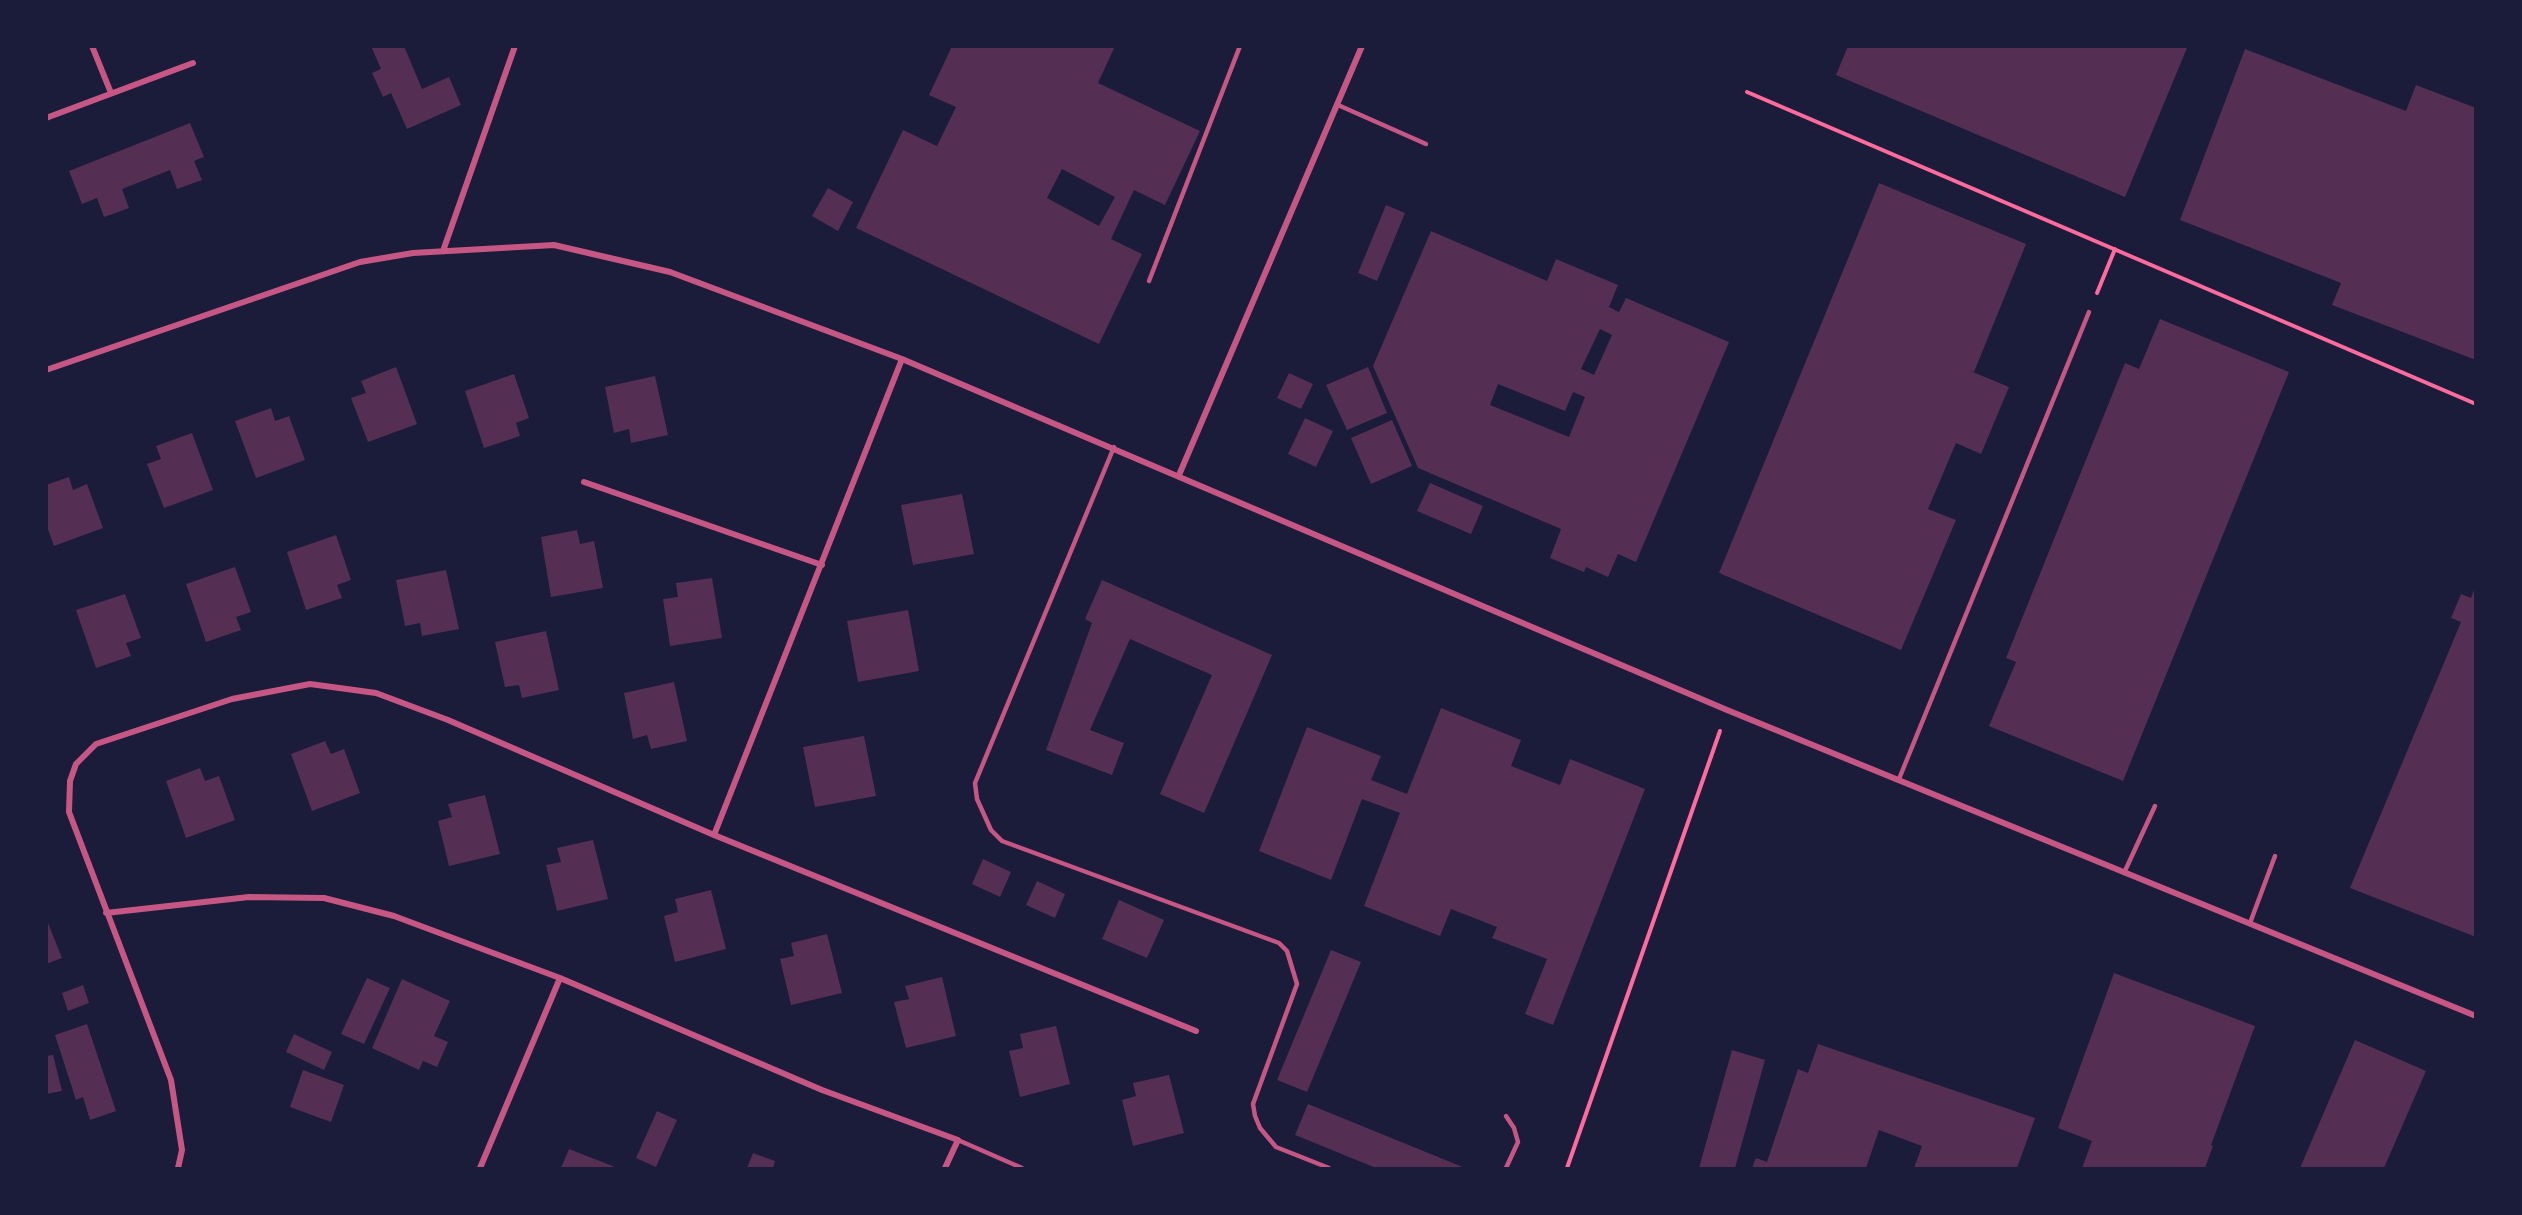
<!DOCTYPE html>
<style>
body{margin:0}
#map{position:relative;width:2522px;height:1215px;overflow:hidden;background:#1b1b3a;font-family:Poppins,sans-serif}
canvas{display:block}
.frame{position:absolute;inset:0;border:48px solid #1b1b3a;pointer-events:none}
</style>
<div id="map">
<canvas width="2522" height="1215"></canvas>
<div class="frame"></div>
</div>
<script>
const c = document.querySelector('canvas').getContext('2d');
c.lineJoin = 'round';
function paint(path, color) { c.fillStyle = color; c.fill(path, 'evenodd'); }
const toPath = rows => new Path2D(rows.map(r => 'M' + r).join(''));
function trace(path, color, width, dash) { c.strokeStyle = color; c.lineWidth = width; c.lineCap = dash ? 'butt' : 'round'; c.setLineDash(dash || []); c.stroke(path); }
const building = toPath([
 [371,46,404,46,422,89,449,77,461,105,407,129,391,93,383,97,372,73,381,69],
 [952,46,1115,46,1098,83,1200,131,1165,205,1134,190,1111,239,1142,254,1099,344,856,228,903,130,937,146,956,107,929,95],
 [1062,169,1115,197,1099,226,1047,198],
 [1848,46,2183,46,2187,48,2125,197,1836,75],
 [2245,49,2406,111,2416,85,2476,108,2476,360,2332,305,2341,283,2180,220],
 [190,123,204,157,194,161,202,180,177,189,170,170,155,176,122,189,129,208,104,217,97,198,82,204,69,171],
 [1879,183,2026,244,1974,372,1968,370,2009,387,1981,454,1956,443,1928,509,1956,520,1901,650,1719,573],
 [828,188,853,202,838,231,812,216],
 [1386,205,1405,213,1377,281,1358,273],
 [1431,231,1547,281,1556,259,1618,285,1609,307,1619,312,1626,298,1729,342,1636,562,1618,554,1608,577,1586,567,1584,572,1550,558,1561,529,1418,468,1373,366],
 [1600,329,1612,335,1594,375,1581,369],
 [1498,384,1565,411,1573,392,1585,397,1569,437,1490,405],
 [2160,319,2289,372,2123,781,1989,726,2016,662,2006,658,2125,363,2139,369],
 [396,367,417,424,368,442,351,398,366,393,361,381],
 [1368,367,1387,413,1347,430,1326,385],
 [1289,373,1313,384,1301,409,1277,398],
 [514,374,529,418,516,423,520,436,484,448,465,391],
 [655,376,668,435,631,443,629,429,614,433,605,387],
 [271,408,275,421,289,416,305,460,256,478,235,421],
 [1305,418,1333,431,1316,467,1288,454],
 [1392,420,1412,466,1371,484,1351,438],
 [192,433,213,490,164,508,147,464,161,459,156,446],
 [69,477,73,490,87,484,103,528,54,546,46,524,46,485],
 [1430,483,1483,506,1471,534,1417,511],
 [962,494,974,554,913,565,901,505],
 [577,530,580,544,594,541,603,588,551,597,541,537],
 [336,535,351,580,337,585,342,598,306,610,287,552],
 [235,567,251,612,236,617,241,630,206,642,186,584],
 [446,570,459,629,422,636,420,623,405,626,396,580],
 [712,578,722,638,670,646,663,599,678,597,676,583],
 [1102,580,1272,655,1204,813,1160,794,1212,675,1130,639,1090,730,1124,743,1112,775,1046,750,1092,623,1085,619],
 [2475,587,2476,587,2476,937,2350,888,2461,622,2451,618,2461,594,2471,598],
 [125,594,141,638,126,643,131,656,96,668,76,610],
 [908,610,919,671,858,682,847,621],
 [546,631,559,690,522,698,519,685,505,687,495,642],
 [674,682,687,741,651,749,647,735,633,739,624,693],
 [1441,708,1521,740,1511,766,1560,785,1570,759,1645,789,1553,1025,1525,1014,1547,959,1492,938,1497,927,1451,909,1440,936,1364,906,1400,813,1362,799,1331,880,1259,851,1307,727,1381,756,1371,780,1407,794],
 [864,736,876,796,815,807,803,747],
 [325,741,331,754,344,749,360,793,312,811,291,754],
 [200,768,205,781,219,776,235,820,186,838,166,781],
 [485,795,500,854,449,866,438,821,452,817,448,804],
 [593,840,608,899,557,911,546,865,561,862,557,848],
 [983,859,1011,872,1000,897,972,884],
 [1037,881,1065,894,1055,918,1026,905],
 [711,890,726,949,675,962,664,916,678,912,675,899],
 [1119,900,1164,920,1147,958,1102,939],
 [46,918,62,958,46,964],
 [827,934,842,993,791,1005,780,959,794,956,791,943],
 [1331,950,1361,962,1307,1092,1277,1080],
 [2114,973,2255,1026,2211,1145,2213,1146,2205,1168,2082,1168,2092,1141,2058,1128],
 [942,977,956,1036,906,1048,894,1002,909,999,905,986],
 [367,978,390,988,364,1044,341,1034],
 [402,979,450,1001,434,1036,448,1042,437,1067,423,1061,419,1070,372,1048],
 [83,985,89,1003,68,1011,62,993],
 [87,1024,116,1111,90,1120,83,1097,76,1100,55,1035],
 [1056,1026,1070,1084,1020,1097,1009,1051,1023,1048,1020,1034],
 [294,1034,332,1052,324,1070,286,1052],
 [2355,1040,2426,1071,2384,1168,2300,1168],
 [1818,1044,2035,1118,2017,1168,1914,1168,1922,1146,1879,1130,1866,1168,1752,1168,1756,1158,1767,1162,1798,1069,1808,1073],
 [1732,1050,1765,1060,1735,1168,1699,1168],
 [53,1055,62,1091,46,1094,46,1056],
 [303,1070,344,1085,331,1122,290,1107],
 [1169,1075,1184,1133,1133,1146,1122,1100,1136,1096,1133,1083],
 [1308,1104,1465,1168,1376,1168,1295,1135],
 [657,1111,677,1120,656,1167,636,1158],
 [569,1149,615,1167,614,1168,561,1168],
 [753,1153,775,1161,773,1168,747,1168]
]);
const path = toPath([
 [1747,92,2476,404],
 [2097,293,2115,249],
 [1567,1168,1720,731]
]);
const service = toPath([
 [1338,105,1426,144],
 [1149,281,1240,46],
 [1114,447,975,783,977,799,991,830,1002,841,1279,943,1287,951,1297,984,1253,1104,1255,1116,1260,1128,1276,1147,1329,1168],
 [1899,779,2089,312],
 [2124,873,2155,806],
 [2250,923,2275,856],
 [958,1140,1022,1168],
 [1506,1168,1518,1142,1514,1128,1506,1116]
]);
const minor = toPath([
 [92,46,111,93],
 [46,118,193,63],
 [443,251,515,46],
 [46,370,360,262,413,253,554,245,670,272,902,359,1727,710,2476,1016],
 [1179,475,1362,46],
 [584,482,822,565],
 [714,835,902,359],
 [106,913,249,897,324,898,394,916,560,978,822,1090,958,1140,945,1168],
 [178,1168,182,1150,171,1080,69,812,70,781,76,764,96,744,232,699,310,684,376,693,448,720,714,835,1196,1031],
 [480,1168,560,978]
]);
paint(building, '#542f53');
trace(path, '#ff6b9d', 4);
trace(service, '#c65784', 4.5);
trace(minor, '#c65784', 6);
</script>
